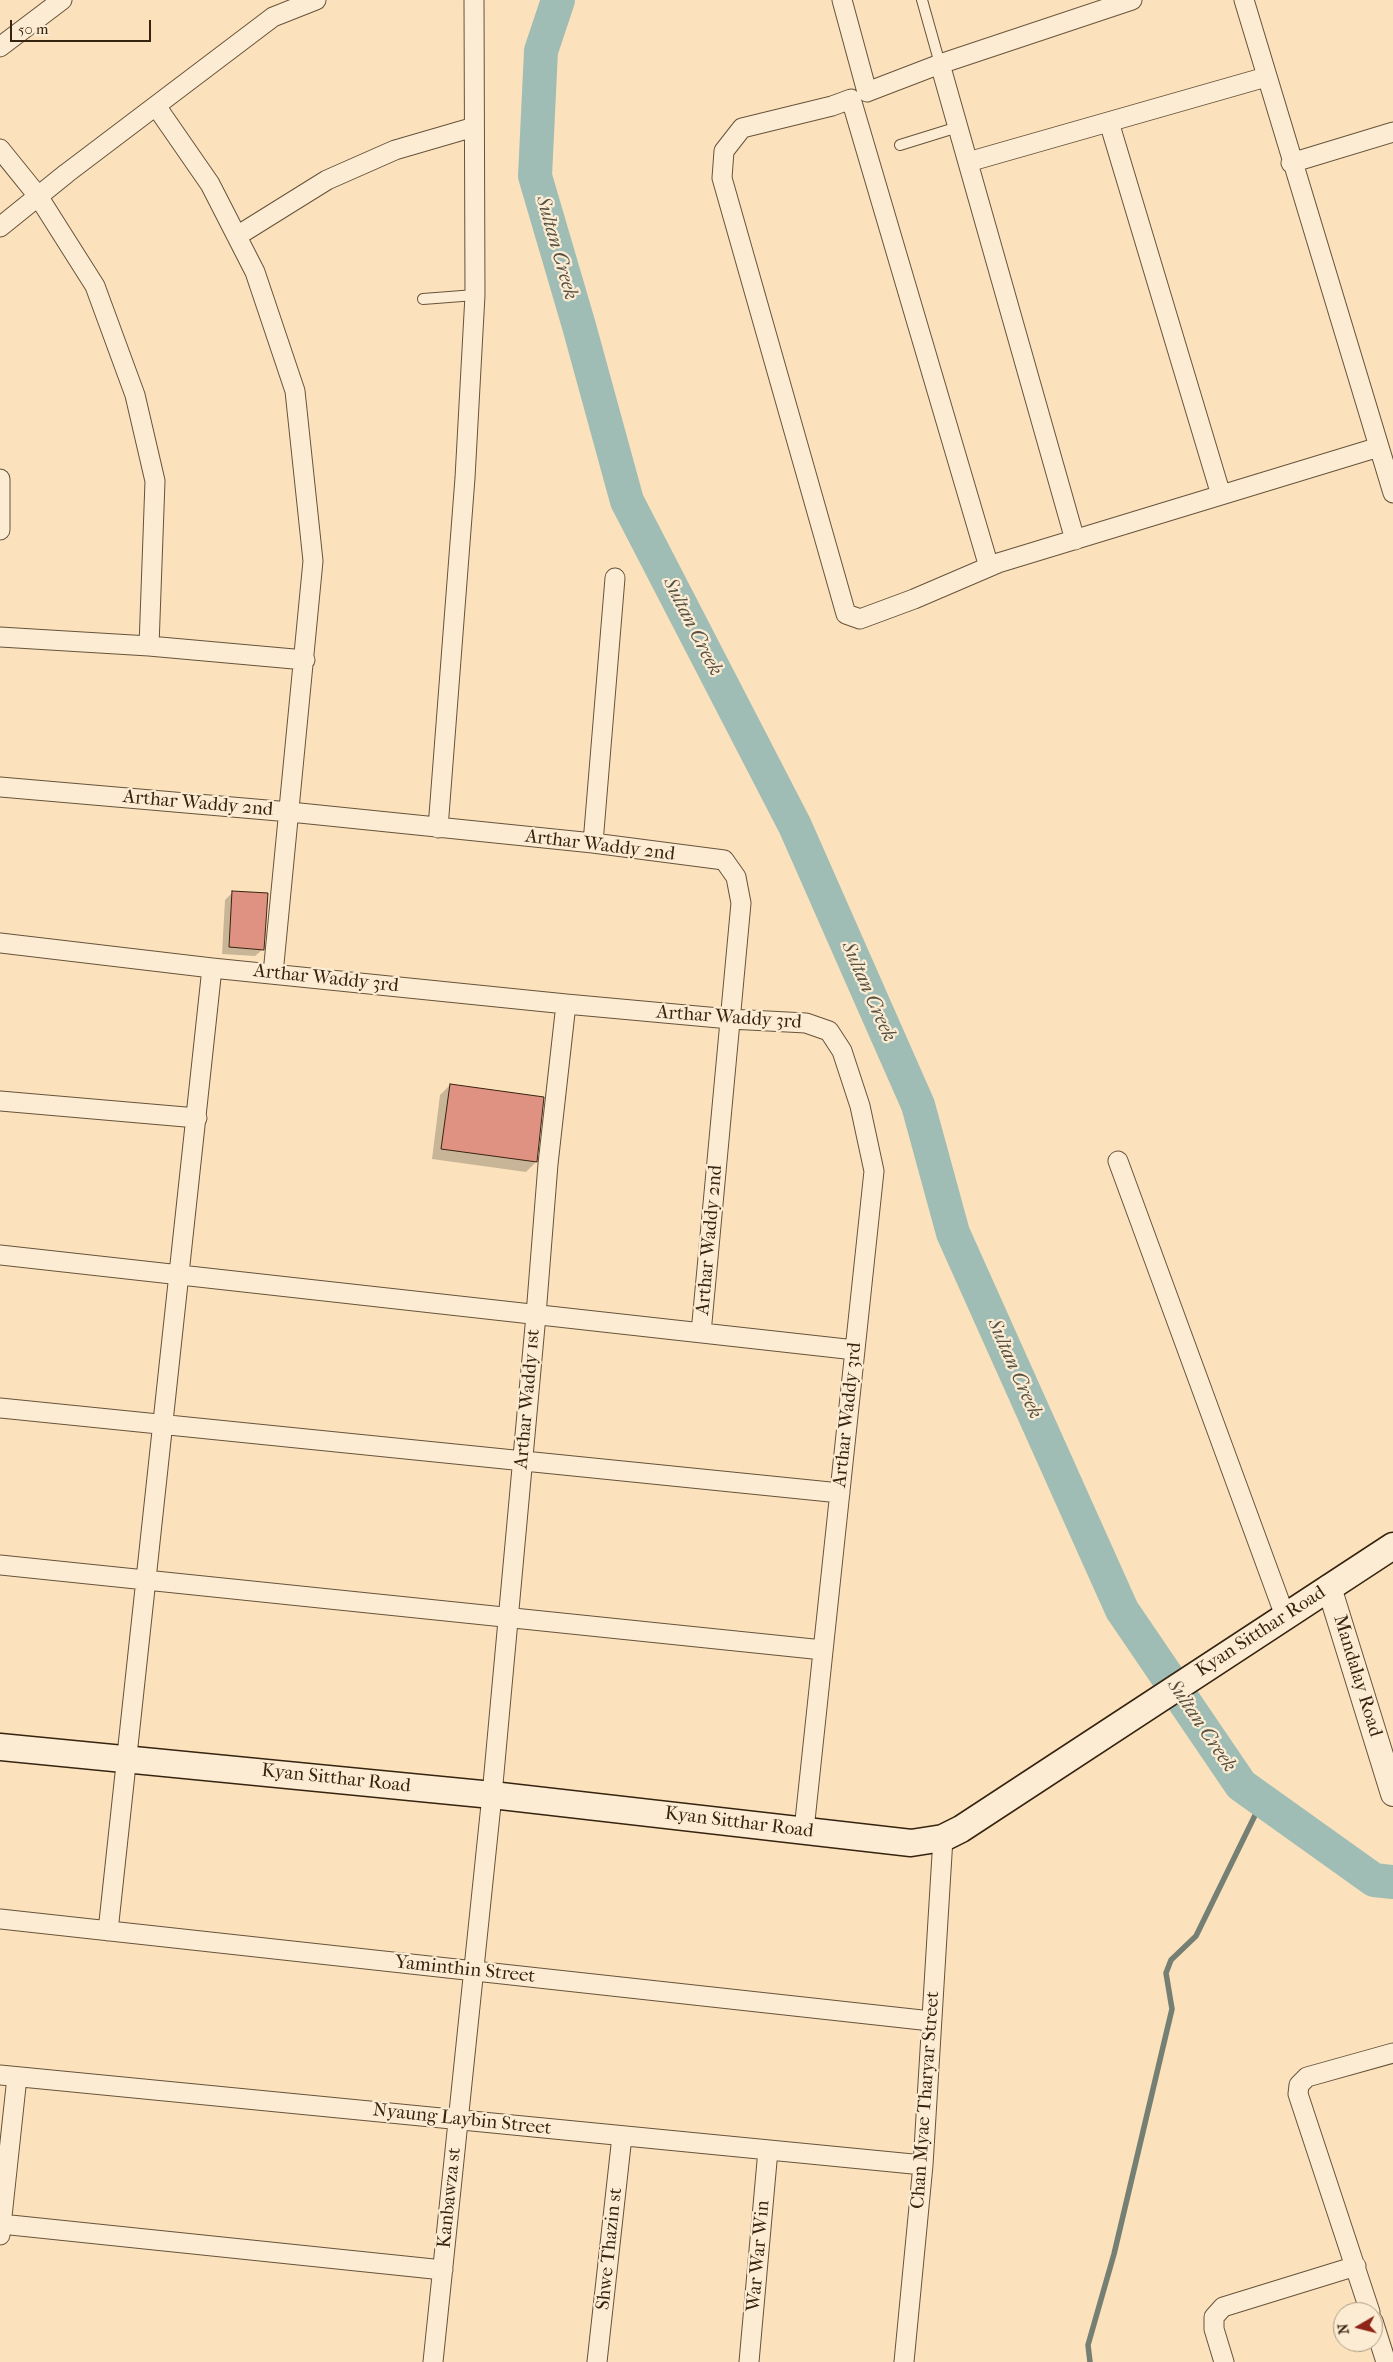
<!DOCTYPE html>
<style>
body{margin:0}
#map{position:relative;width:1393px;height:2362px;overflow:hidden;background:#fbe2bc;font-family:"IM FELL French Canon",serif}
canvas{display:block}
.north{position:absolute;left:1333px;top:2302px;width:50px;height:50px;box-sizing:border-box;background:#fcecd3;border:1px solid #ad9c85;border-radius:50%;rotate:262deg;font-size:14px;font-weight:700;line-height:20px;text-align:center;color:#362310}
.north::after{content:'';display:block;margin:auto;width:18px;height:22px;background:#8f2418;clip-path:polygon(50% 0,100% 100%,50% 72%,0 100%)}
.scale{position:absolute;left:10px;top:20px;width:141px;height:22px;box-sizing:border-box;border:2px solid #362310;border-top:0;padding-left:6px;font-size:15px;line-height:18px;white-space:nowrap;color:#362310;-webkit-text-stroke:4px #fcecd3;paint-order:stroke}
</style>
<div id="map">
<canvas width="1393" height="2362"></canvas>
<div class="north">N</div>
<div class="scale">50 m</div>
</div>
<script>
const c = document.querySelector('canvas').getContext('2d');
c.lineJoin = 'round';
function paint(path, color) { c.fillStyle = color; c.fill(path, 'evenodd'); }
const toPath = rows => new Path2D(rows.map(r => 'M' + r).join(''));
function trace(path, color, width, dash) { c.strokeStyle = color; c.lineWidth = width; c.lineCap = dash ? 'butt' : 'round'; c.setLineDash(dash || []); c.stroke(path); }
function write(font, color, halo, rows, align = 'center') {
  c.font = font + ' "IM FELL French Canon",serif'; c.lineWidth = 4.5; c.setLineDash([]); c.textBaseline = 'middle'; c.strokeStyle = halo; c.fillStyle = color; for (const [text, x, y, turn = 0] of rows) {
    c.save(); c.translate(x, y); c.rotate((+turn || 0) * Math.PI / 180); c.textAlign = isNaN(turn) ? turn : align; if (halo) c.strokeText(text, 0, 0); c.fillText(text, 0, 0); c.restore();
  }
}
const shadow = toPath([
 [233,892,263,949,255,956,222,954,225,900],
 [450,1085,536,1162,526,1172,432,1159,440,1095]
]);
const stream = toPath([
 [1090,2362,1088,2345,1114,2254,1172,2009,1166,1973,1171,1960,1196,1936,1262,1801]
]);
const river = toPath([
 [558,0,541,51,535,176,579,326,627,501,795,826,918,1105,953,1233,1122,1610,1241,1785,1374,1880,1393,1882]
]);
const building = toPath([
 [232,891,268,893,264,950,229,947,232,891],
 [450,1084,544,1097,537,1162,441,1149,450,1084]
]);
const service = toPath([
 [922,0,940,64],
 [900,145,958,127],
 [423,299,475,295]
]);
const minor = toPath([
 [842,0,867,92,940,64,1132,0],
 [1244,0,1393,493],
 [0,47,62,0],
 [940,64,1075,540],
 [156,106,210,184,255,272,295,391,313,561,273,974],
 [1109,122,1221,495],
 [0,149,38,196,95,286,135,395,155,481,149,646],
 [968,162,1266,77],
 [1291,163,1393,132],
 [0,227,67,173,273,17,316,0],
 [237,236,327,180,395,150,474,127],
 [0,479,0,530],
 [989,567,851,99,832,106,742,128,724,151,722,178,846,614,860,619,914,599,998,563,1379,447],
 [0,637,149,646,305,660],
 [0,787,290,812,593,843,724,860,736,877,741,903,701,1333],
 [438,828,465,478,475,295,474,0],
 [593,843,615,578],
 [0,943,212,968,566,1004,730,1019,806,1023,829,1031,842,1051,860,1106,874,1171,804,1830],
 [0,1101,197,1118],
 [1118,1161,1285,1616],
 [0,1255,855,1350],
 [0,1408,840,1493],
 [0,1565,823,1650],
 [0,1919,931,2021],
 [108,1931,212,968],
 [0,2075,923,2165],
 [1,2224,443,2270],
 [0,2235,17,2077],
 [1370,2312,1298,2094,1299,2085,1307,2077,1393,2053],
 [1373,2321,1386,2362],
 [433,2362,492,1795,536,1315,548,1164,566,1004],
 [597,2362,622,2136],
 [749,2362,768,2150],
 [904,2362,923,2165,943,1838],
 [1224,2362,1214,2329,1214,2317,1223,2307,1356,2266]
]);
const tertiary = toPath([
 [1329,1587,1393,1794]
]);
const secondary = toPath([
 [0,1747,492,1795,911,1843,943,1838,961,1829,1393,1546]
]);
const streetNames = [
 ["Arthar Waddy 2nd",198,804,5],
 ["Arthar Waddy 2nd",600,846,7],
 ["Arthar Waddy 3rd",326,979,6],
 ["Arthar Waddy 3rd",729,1018,4],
 ["Arthar Waddy 2nd",710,1240,-85],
 ["Arthar Waddy 1st",528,1399,-85],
 ["Arthar Waddy 3rd",848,1415,-84],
 ["Kyan Sitthar Road",1261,1632,-33],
 ["Mandalay Road",1357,1676,73],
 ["Kyan Sitthar Road",336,1779,6],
 ["Kyan Sitthar Road",739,1823,7],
 ["Yaminthin Street",465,1970,6],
 ["Chan Myae Tharyar Street",926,2100,-86],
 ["Nyaung Laybin Street",462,2120,6],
 ["Kanbawza st",450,2198,-84],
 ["Shwe Thazin st",610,2249,-84],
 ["War War Win",759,2256,-85]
];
const waterNames = [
 ["Sultan Creek",556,248,74],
 ["Sultan Creek",692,627,63],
 ["Sultan Creek",868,992,66],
 ["Sultan Creek",1014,1369,66],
 ["Sultan Creek",1201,1726,56]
];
paint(shadow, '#0003');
trace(stream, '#757f73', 5.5);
trace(river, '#9fbdb5', 34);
paint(building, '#df9282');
trace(building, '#362310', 1);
trace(service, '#67533b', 12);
trace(minor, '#67533b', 21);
trace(tertiary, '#67533b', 26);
trace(secondary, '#362310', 29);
trace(service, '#fcecd3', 10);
trace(minor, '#fcecd3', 19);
trace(tertiary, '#fcecd3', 24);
trace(secondary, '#fcecd3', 26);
write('19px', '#362310', '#fcecd3', streetNames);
write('italic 20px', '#565142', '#fcecd3', waterNames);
</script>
